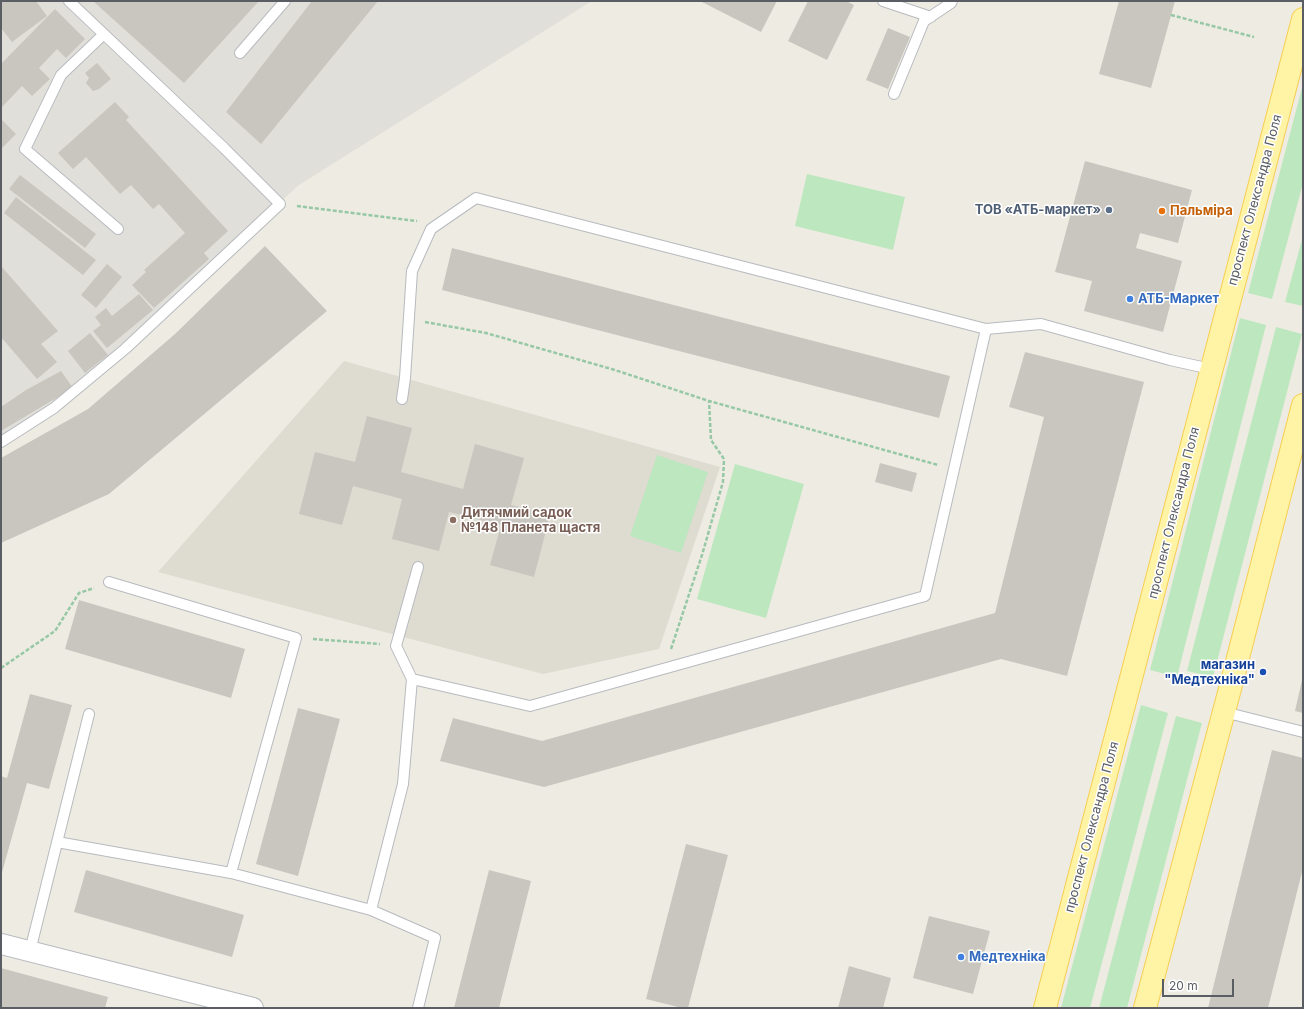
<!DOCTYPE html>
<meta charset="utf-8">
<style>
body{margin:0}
#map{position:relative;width:1304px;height:1009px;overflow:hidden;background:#eeece2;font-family:Inter,sans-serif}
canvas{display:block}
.frame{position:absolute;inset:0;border:2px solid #5a5e64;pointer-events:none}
.scale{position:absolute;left:1162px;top:979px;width:72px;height:18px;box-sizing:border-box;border:2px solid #5a5e64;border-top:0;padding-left:5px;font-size:12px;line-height:14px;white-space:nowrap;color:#5a5e64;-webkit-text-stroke:3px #fff;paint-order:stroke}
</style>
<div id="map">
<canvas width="1304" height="1009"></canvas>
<div class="frame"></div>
<div class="scale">20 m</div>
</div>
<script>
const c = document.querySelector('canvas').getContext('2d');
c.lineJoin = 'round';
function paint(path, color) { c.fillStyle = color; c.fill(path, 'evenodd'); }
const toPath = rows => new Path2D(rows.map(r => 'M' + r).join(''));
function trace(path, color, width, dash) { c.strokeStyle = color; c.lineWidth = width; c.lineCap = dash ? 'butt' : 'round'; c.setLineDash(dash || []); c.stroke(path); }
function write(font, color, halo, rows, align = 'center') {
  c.font = font + ' Inter,sans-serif'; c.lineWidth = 3; c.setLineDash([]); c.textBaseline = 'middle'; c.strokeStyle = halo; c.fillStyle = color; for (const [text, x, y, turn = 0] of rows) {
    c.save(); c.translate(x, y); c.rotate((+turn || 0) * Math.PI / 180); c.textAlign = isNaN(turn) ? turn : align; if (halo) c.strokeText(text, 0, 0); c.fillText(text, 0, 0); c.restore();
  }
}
const industrial = toPath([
 [1,1,592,1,299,185,81,383,1,442]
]);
const education = toPath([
 [344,361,720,467,659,649,543,674,158,572]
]);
const green = toPath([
 [1303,84,1303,183,1272,299,1248,293],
 [807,174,905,197,893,250,795,226],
 [1303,236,1303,306,1285,302],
 [1240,318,1266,325,1177,677,1150,670],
 [1276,327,1302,334,1213,677,1187,671],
 [657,455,708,472,681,553,630,536],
 [735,464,804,484,766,618,697,599],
 [1141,705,1168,713,1090,1008,1061,1008],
 [1176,716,1202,723,1127,1008,1099,1008]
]);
const building = toPath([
 [1,1,36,1,47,16,12,42,1,28],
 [93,1,259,1,184,83],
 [312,1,378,1,261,144,226,112],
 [700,1,777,1,761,32],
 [808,1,846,1,854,5,827,60,788,41],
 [1119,1,1175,1,1151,88,1099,74],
 [55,9,85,39,66,58,57,49,39,68,50,79,32,96,22,86,1,108,1,64],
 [888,28,910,37,888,89,866,80],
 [97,63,111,79,99,89,93,91,86,83,89,78,85,73],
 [115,102,129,117,126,120,228,231,204,253,209,259,154,308,132,285,146,272,144,270,185,233,159,204,153,209,131,185,120,194,86,157,73,169,58,153],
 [1,119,16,134,1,149],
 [1085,161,1192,190,1178,243,1140,233,1136,248,1182,261,1163,332,1084,311,1092,281,1055,272],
 [20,175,96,234,85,248,9,189],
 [16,197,96,260,83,275,4,213],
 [265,246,327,311,109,494,1,543,1,458,88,409,175,334],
 [452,248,950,376,939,418,442,290],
 [107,264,122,277,96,308,81,295],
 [1,266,58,331,41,344,57,362,37,379,1,337],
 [139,294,153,310,107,348,93,331,101,325,95,317,106,308,112,316],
 [90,333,108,355,85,373,68,351],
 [1025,352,1144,382,1067,676,1001,659,544,787,440,761,453,718,542,741,995,613,1044,417,1009,407],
 [61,371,73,388,1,431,1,407,26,390],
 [367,416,412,428,401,472,463,489,475,444,524,458,511,505,550,515,534,577,490,565,501,525,449,512,439,551,392,539,402,499,353,486,342,525,299,514,315,452,355,462],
 [880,463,917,473,912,492,875,482],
 [79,600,245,649,231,698,65,649],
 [1302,680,1303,680,1303,713,1295,711],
 [30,694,72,705,49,789,27,783,1,876,1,776,7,778],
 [298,708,340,719,298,876,256,864],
 [1272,750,1303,758,1303,868,1268,1008,1208,1008],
 [686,844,728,855,688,1008,682,1008,646,999],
 [86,870,244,915,232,957,74,912],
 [489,870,531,881,499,1008,454,1008],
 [929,916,990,931,973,994,913,978],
 [849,966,891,978,883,1008,838,1008],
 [1,968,108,997,105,1008,1,1008]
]);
const path = toPath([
 [1171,15,1254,37],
 [297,206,417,221],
 [425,322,486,333,615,370,709,401,938,465],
 [313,639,380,644],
 [671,649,702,555,723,482,724,459,711,440,709,401],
 [1,668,55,631,79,593,94,588]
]);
const service = toPath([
 [883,1,931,17],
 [104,34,61,75,25,149,118,229],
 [240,53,285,1],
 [894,94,924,21,951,3,952,1],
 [402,399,405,378,412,271,431,229,476,198,986,329,1041,324,1170,360,1211,369],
 [1,442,54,408,125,349,280,204,224,148,69,1],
 [109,582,296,638,231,873],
 [412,679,396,646,418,567],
 [1224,712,1303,732],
 [57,842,231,873,371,910],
 [30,951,89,714],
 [418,1008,435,938,371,910,403,784,412,679,530,706,925,596,986,329]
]);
const minor = toPath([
 [1,944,253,1008]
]);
const primary = toPath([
 [1045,1008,1303,19],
 [1145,1008,1231,685,1303,405]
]);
const markers = [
 [1109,210,4,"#5c6f8a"],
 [1162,211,4,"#e8710a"],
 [1130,299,4,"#3f7fe0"],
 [453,520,4,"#8d6e63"],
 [1263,672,4,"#1a4fb4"],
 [961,957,4,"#3f7fe0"]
];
const streetNames = [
 ["проспект Олександра Поля",1255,200,-75],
 ["проспект Олександра Поля",1174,513,-76],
 ["проспект Олександра Поля",1092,827,-75]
];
const serviceNames = [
 ["ТОВ «АТБ-маркет»",1101,210]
];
const foodNames = [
 ["Пальміра",1170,211]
];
const shopNames = [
 ["АТБ-Маркет",1138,299],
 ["Медтехніка",969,957]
];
const educationNames = [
 ["Дитячмий садок",461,513],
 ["№148 Планета щастя",461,528]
];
const transitNames = [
 ["магазин",1255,665],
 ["\"Медтехніка\"",1255,680]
];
paint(industrial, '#e1dfda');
paint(education, '#dedbd1');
paint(green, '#bde7be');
paint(building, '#c9c6bf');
trace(service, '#b7babf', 12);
trace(minor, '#b7babf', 22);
trace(primary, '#f7ce52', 24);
trace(path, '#96c8a5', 2.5, [4, 2]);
trace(service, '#fff', 10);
trace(minor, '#fff', 20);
trace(primary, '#fff3a6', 22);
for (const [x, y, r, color] of markers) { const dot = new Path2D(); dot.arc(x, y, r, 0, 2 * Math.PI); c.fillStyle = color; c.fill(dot); trace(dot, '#fff', 1.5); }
write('13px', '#5a5e64', '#fff', streetNames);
write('bold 13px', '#4e5e75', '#fff', serviceNames, 'right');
write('bold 13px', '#c56008', '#fff', foodNames, 'left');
write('bold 13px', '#366cbe', '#fff', shopNames, 'left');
write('bold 13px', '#785e54', '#fff', educationNames, 'left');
write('bold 13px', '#164399', '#fff', transitNames, 'right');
</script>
